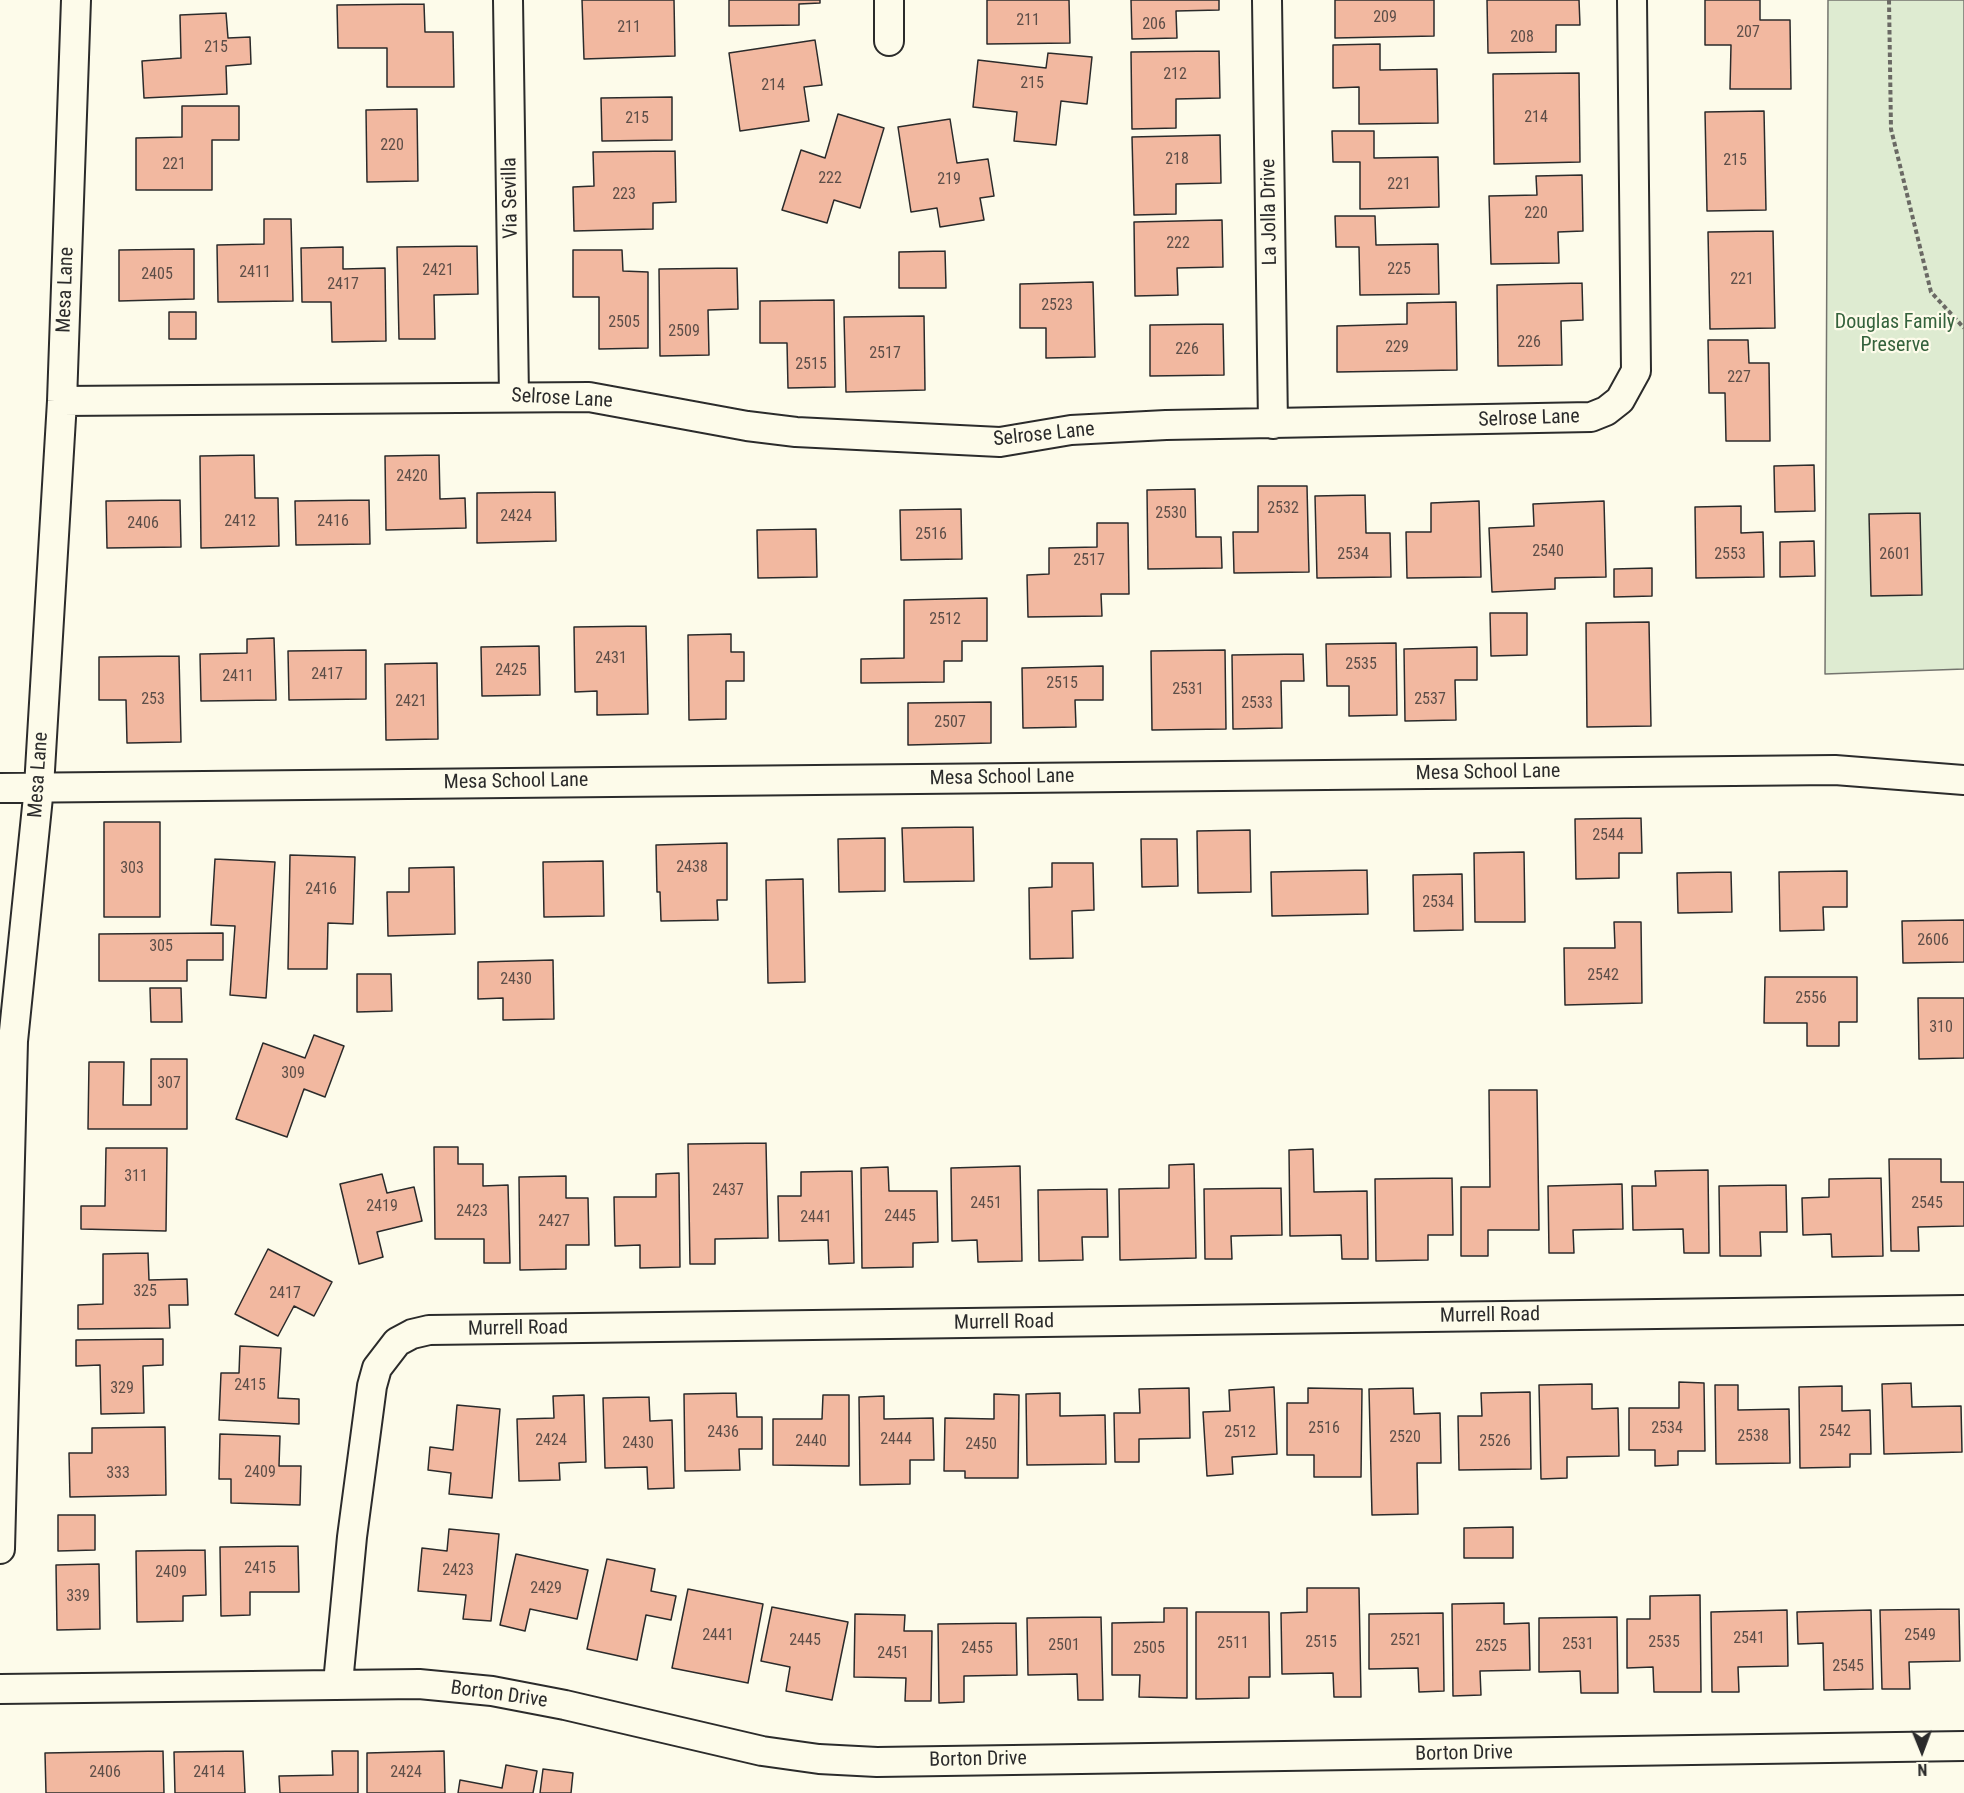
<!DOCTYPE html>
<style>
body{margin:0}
#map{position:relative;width:1964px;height:1793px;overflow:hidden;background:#fdfbea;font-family:"Roboto Condensed",sans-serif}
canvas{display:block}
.north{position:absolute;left:1892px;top:1721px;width:60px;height:60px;-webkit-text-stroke:4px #fdfbea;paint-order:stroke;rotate:179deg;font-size:16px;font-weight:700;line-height:24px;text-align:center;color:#2b2b2b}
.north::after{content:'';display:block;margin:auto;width:21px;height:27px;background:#2b2b2b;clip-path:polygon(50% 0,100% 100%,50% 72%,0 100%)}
</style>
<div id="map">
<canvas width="1964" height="1793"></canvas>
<div class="north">N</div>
</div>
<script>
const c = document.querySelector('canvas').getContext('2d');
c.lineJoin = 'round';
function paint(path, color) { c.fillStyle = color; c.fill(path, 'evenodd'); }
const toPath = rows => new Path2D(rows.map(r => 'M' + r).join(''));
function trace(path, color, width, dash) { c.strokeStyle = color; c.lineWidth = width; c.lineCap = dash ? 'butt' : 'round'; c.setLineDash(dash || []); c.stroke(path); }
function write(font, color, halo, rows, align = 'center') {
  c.font = font + ' "Roboto Condensed",sans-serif'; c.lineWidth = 4.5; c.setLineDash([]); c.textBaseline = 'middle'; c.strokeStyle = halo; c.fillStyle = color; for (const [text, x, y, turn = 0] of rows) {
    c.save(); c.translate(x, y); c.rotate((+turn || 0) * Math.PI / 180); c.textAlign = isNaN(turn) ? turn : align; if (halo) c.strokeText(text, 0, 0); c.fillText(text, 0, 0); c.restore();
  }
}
const green = toPath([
 [1828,0,1964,0,1964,669,1825,674,1828,0]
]);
const building = toPath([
 [582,0,674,0,675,56,584,59,582,0],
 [729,0,820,0,820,3,799,4,799,25,729,26,729,0],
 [987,0,1069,0,1070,43,987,44,987,0],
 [1131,0,1219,0,1219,10,1176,11,1177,38,1132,39,1131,0],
 [1335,0,1434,0,1434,36,1335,38,1335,0],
 [1487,0,1579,0,1580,25,1556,25,1556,52,1488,53,1487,0],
 [1705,0,1760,0,1760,20,1790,20,1791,89,1730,89,1731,45,1705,45,1705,0],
 [424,4,425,32,453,32,454,87,387,87,387,48,338,48,337,5,424,4],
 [226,13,228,38,250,37,251,64,226,66,227,94,144,98,142,61,181,58,180,15,226,13],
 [815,40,822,85,804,87,809,121,740,131,729,53,815,40],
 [1380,44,1380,70,1437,69,1438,123,1359,124,1359,87,1333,88,1333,45,1380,44],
 [1219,51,1220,98,1176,99,1176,128,1132,129,1131,52,1219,51],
 [1048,53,1092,57,1087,104,1061,101,1056,145,1014,141,1017,112,973,107,978,60,1046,68,1048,53],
 [1579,73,1580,162,1494,164,1493,74,1579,73],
 [672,97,672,140,602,141,601,98,672,97],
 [182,106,239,106,239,140,212,140,212,190,136,190,136,138,182,137,182,106],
 [417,109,418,181,367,182,366,110,417,109],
 [1764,111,1766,210,1707,211,1705,112,1764,111],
 [838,114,884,128,860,208,834,200,827,223,782,210,801,150,825,158,838,114],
 [950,119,957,163,988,159,994,196,980,198,984,220,940,227,937,208,911,212,898,127,950,119],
 [1332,131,1374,131,1374,158,1438,157,1439,207,1360,209,1360,162,1333,162,1332,131],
 [1220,135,1221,183,1176,184,1176,214,1134,215,1132,137,1220,135],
 [675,151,676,202,653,203,653,229,574,231,573,187,594,186,593,152,675,151],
 [1582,175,1583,231,1558,232,1559,263,1491,264,1489,196,1537,195,1536,176,1582,175],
 [1335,216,1375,216,1376,245,1438,244,1439,294,1360,295,1359,247,1336,247,1335,216],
 [264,219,291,219,293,301,218,302,217,245,264,244,264,219],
 [1222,220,1223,267,1177,268,1178,295,1135,296,1134,222,1222,220],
 [1773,231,1775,328,1710,329,1708,232,1773,231],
 [477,246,478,294,434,295,435,339,399,339,397,247,477,246],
 [343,247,343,269,385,268,386,341,332,342,331,302,302,302,301,248,343,247],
 [194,249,194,299,119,301,119,250,194,249],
 [573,250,622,250,623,271,648,272,648,348,599,349,599,297,573,297,573,250],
 [945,251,946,288,899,288,899,252,945,251],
 [737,268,738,309,708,310,709,355,660,356,659,269,737,268],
 [1093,282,1095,357,1046,358,1046,328,1020,328,1020,284,1093,282],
 [1582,283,1583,320,1561,321,1562,365,1498,366,1497,285,1582,283],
 [834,300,835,387,788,388,787,343,760,343,760,301,834,300],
 [1456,302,1457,370,1337,372,1337,326,1407,324,1407,303,1456,302],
 [169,312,196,312,196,339,169,339,169,312],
 [924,316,925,390,846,392,844,317,924,316],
 [1223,324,1224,375,1150,376,1150,325,1223,324],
 [1708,340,1748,340,1749,363,1769,363,1770,441,1726,441,1725,393,1709,393,1708,340],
 [254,455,255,498,278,498,279,546,201,548,200,456,254,455],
 [439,455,440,499,465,498,466,528,386,530,385,456,439,455],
 [1814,465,1815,511,1775,512,1774,466,1814,465],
 [1258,486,1307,486,1309,572,1234,573,1233,532,1258,532,1258,486],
 [1195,489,1196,537,1221,537,1222,568,1148,569,1147,490,1195,489],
 [555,492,556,541,477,543,477,493,555,492],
 [1365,495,1366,533,1390,533,1391,577,1317,578,1315,496,1365,495],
 [180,500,181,547,107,548,106,501,180,500],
 [369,500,370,544,296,545,295,501,369,500],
 [1479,501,1481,577,1407,578,1406,532,1431,532,1431,503,1479,501],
 [1604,501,1606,577,1555,578,1555,589,1492,592,1489,528,1534,526,1533,504,1604,501],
 [1741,506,1741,533,1763,532,1764,577,1696,578,1695,507,1741,506],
 [961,509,962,559,901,560,900,510,961,509],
 [1920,513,1922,595,1871,596,1869,514,1920,513],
 [1097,523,1128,523,1129,594,1101,594,1102,616,1028,617,1027,575,1049,574,1049,548,1097,547,1097,523],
 [816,529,817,577,758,578,757,530,816,529],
 [1814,541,1815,576,1780,577,1780,542,1814,541],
 [1652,568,1652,596,1614,597,1614,569,1652,568],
 [987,598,987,641,962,641,962,661,944,661,944,682,861,683,861,659,904,658,904,600,987,598],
 [1490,613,1527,613,1527,655,1491,656,1490,613],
 [1649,622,1651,726,1587,727,1586,623,1649,622],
 [646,626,648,714,597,715,597,691,575,692,574,627,646,626],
 [731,634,731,652,744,652,744,681,726,681,726,719,689,720,688,635,731,634],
 [274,638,276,700,201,701,200,654,247,653,247,639,274,638],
 [1396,643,1397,715,1349,716,1349,686,1327,686,1326,644,1396,643],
 [539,646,540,695,482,696,481,647,539,646],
 [1477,647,1477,680,1455,680,1456,720,1405,721,1404,649,1477,647],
 [366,650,366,699,289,700,288,651,366,650],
 [1225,650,1226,729,1152,730,1151,651,1225,650],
 [1303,654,1304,681,1281,681,1282,728,1233,729,1232,655,1303,654],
 [179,656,181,742,127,743,126,700,99,700,99,657,179,656],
 [437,663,438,739,386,740,385,664,437,663],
 [1103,666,1103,700,1075,700,1076,727,1023,728,1022,668,1103,666],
 [991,702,991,743,908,745,908,703,991,702],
 [1641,818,1642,853,1619,853,1619,878,1576,879,1575,819,1641,818],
 [104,822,160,822,160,917,104,917,104,822],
 [973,827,974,881,904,882,902,828,973,827],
 [1250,830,1251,892,1198,893,1197,831,1250,830],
 [885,838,885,891,839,892,838,839,885,838],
 [1141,839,1177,839,1178,886,1142,887,1141,839],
 [727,843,727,900,717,900,718,920,661,921,660,892,657,892,656,845,727,843],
 [1524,852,1525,922,1475,922,1474,853,1524,852],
 [290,855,355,857,353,924,328,923,327,969,288,969,290,855],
 [215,859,275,862,266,998,230,995,235,926,211,925,215,859],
 [603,861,604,916,544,917,543,862,603,861],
 [1052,863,1093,863,1094,910,1072,911,1073,958,1030,959,1029,888,1052,887,1052,863],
 [454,867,455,934,388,936,387,892,409,892,409,868,454,867],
 [1367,870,1368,914,1272,916,1271,872,1367,870],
 [1847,871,1847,907,1823,907,1824,930,1780,931,1779,872,1847,871],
 [1731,872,1732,912,1678,913,1677,873,1731,872],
 [1462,874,1463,930,1414,931,1413,875,1462,874],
 [803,879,805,982,768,983,766,880,803,879],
 [1964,920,1964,962,1903,963,1902,921,1964,920],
 [1614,922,1641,922,1642,1003,1565,1005,1564,948,1615,948,1614,922],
 [223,933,223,960,187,960,187,981,99,981,99,934,223,933],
 [553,960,554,1019,503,1020,503,998,478,999,478,962,553,960],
 [357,974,391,974,392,1011,357,1012,357,974],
 [1765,977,1857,977,1857,1022,1839,1022,1839,1046,1807,1046,1807,1023,1764,1023,1765,977],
 [150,988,181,988,182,1022,151,1022,150,988],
 [1918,998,1964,998,1964,1058,1919,1059,1918,998],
 [314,1035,344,1046,325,1097,304,1089,287,1137,236,1119,263,1043,305,1058,314,1035],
 [151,1059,187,1059,187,1129,88,1129,89,1062,124,1062,123,1105,151,1105,151,1059],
 [1489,1090,1537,1090,1539,1230,1488,1230,1488,1256,1461,1256,1461,1187,1490,1187,1489,1090],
 [766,1143,768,1238,715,1239,715,1264,690,1264,688,1144,766,1143],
 [434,1147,458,1147,458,1164,483,1164,483,1186,508,1185,510,1263,484,1263,484,1239,435,1239,434,1147],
 [106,1148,167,1148,166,1231,81,1229,81,1206,105,1206,106,1148],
 [1313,1149,1314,1192,1367,1191,1368,1259,1342,1259,1341,1235,1290,1236,1289,1150,1313,1149],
 [1889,1159,1941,1159,1941,1182,1964,1182,1964,1226,1918,1227,1919,1251,1891,1251,1889,1159],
 [1194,1164,1196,1258,1120,1260,1119,1189,1169,1188,1169,1165,1194,1164],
 [1020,1166,1022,1261,978,1262,977,1240,952,1241,951,1168,1020,1166],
 [888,1167,889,1191,937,1191,938,1242,913,1243,913,1267,862,1268,861,1168,888,1167],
 [1708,1170,1709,1253,1684,1253,1683,1229,1633,1230,1632,1186,1656,1186,1655,1171,1708,1170],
 [852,1171,854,1263,829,1264,828,1240,779,1241,778,1196,801,1196,801,1172,852,1171],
 [679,1173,680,1267,640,1268,640,1245,615,1246,614,1197,656,1197,656,1174,679,1173],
 [382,1174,387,1193,414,1187,422,1221,377,1232,383,1257,359,1264,340,1184,382,1174],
 [566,1176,566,1198,588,1198,589,1245,566,1245,566,1269,520,1270,519,1177,566,1176],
 [1452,1178,1453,1235,1428,1235,1428,1260,1376,1261,1375,1179,1452,1178],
 [1881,1178,1883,1256,1832,1257,1831,1234,1803,1235,1802,1198,1829,1197,1829,1179,1881,1178],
 [1622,1184,1623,1229,1573,1230,1574,1253,1549,1253,1548,1186,1622,1184],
 [1786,1185,1787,1232,1760,1232,1761,1256,1720,1256,1719,1186,1786,1185],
 [1281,1188,1282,1235,1231,1236,1232,1259,1205,1259,1204,1189,1281,1188],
 [1107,1189,1108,1237,1082,1237,1083,1260,1039,1261,1038,1190,1107,1189],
 [268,1249,332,1282,314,1316,294,1306,278,1336,235,1314,268,1249],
 [148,1253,149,1280,187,1279,188,1305,169,1305,170,1328,78,1329,78,1305,103,1304,103,1254,148,1253],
 [163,1339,163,1365,143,1366,144,1413,101,1414,100,1365,76,1366,76,1340,163,1339],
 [240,1346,281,1348,278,1398,299,1399,299,1424,219,1420,221,1373,239,1373,240,1346],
 [1679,1382,1704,1383,1705,1451,1678,1451,1678,1465,1655,1466,1655,1450,1629,1450,1629,1408,1679,1408,1679,1382],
 [1911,1383,1912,1407,1961,1406,1962,1452,1884,1454,1882,1384,1911,1383],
 [1592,1384,1592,1409,1618,1408,1619,1456,1567,1457,1567,1478,1541,1479,1539,1385,1592,1384],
 [1715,1385,1738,1385,1738,1410,1789,1409,1790,1463,1716,1464,1715,1385],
 [1842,1386,1842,1411,1870,1410,1871,1454,1850,1454,1850,1467,1800,1468,1799,1387,1842,1386],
 [1274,1387,1277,1454,1232,1457,1233,1474,1207,1476,1203,1412,1230,1411,1229,1390,1274,1387],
 [1189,1388,1190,1438,1139,1439,1139,1462,1115,1462,1114,1413,1140,1413,1139,1389,1189,1388],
 [1308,1388,1362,1389,1361,1477,1314,1477,1314,1455,1287,1455,1287,1403,1308,1403,1308,1388],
 [1413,1388,1414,1414,1440,1413,1441,1463,1417,1463,1418,1514,1372,1515,1369,1389,1413,1388],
 [1530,1392,1531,1469,1459,1470,1458,1416,1482,1416,1481,1393,1530,1392],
 [736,1393,737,1417,762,1417,762,1449,739,1449,740,1470,685,1471,684,1394,736,1393],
 [1060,1393,1060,1416,1105,1415,1106,1464,1027,1465,1026,1394,1060,1393],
 [994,1394,1019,1395,1018,1478,965,1478,965,1471,944,1471,945,1418,994,1419,994,1394],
 [584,1395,586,1462,559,1463,560,1480,519,1481,517,1419,554,1418,553,1396,584,1395],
 [823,1395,849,1395,849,1466,773,1465,773,1419,822,1419,823,1395],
 [884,1396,884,1419,933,1418,934,1460,910,1460,910,1484,860,1485,859,1397,884,1396],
 [649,1397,650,1421,672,1420,674,1488,648,1489,647,1467,605,1468,603,1398,649,1397],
 [457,1405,500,1409,492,1498,449,1494,451,1473,428,1470,430,1447,453,1450,457,1405],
 [165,1427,166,1495,70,1497,69,1453,92,1453,92,1428,165,1427],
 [220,1434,280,1436,279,1466,301,1466,300,1505,231,1503,231,1479,219,1479,220,1434],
 [58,1515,95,1515,95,1550,58,1551,58,1515],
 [1513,1527,1513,1558,1464,1558,1464,1528,1513,1527],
 [449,1529,499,1534,491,1621,463,1619,466,1595,418,1591,422,1548,447,1551,449,1529],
 [298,1546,299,1592,250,1592,250,1615,221,1616,220,1547,298,1546],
 [205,1550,206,1595,183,1596,183,1621,137,1622,136,1551,205,1550],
 [516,1554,588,1570,577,1619,530,1609,525,1631,500,1625,516,1554],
 [607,1559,655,1569,651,1591,676,1596,671,1620,646,1615,637,1660,587,1649,607,1559],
 [99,1564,100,1629,57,1630,56,1565,99,1564],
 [1307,1588,1359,1588,1361,1697,1334,1697,1333,1673,1282,1674,1281,1613,1307,1612,1307,1588],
 [688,1589,763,1604,748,1683,672,1668,688,1589],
 [1700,1595,1701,1692,1654,1692,1653,1667,1627,1668,1627,1619,1650,1619,1650,1596,1700,1595],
 [1504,1603,1504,1624,1529,1623,1530,1670,1480,1671,1481,1695,1453,1696,1452,1604,1504,1603],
 [772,1607,848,1622,832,1700,786,1691,790,1667,761,1661,772,1607],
 [1164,1608,1187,1608,1187,1698,1139,1697,1140,1675,1112,1675,1112,1623,1164,1622,1164,1608],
 [1959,1609,1960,1661,1909,1662,1910,1689,1882,1689,1880,1610,1959,1609],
 [1787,1610,1788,1666,1738,1667,1739,1692,1712,1692,1711,1612,1787,1610],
 [1871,1610,1873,1689,1824,1690,1823,1643,1798,1644,1797,1612,1871,1610],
 [1196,1612,1269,1612,1270,1677,1249,1677,1249,1698,1196,1699,1196,1612],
 [1443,1613,1444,1691,1419,1692,1418,1668,1369,1669,1369,1614,1443,1613],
 [855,1614,905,1615,904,1631,932,1631,931,1701,905,1701,906,1678,854,1677,855,1614],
 [1101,1617,1103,1700,1078,1700,1077,1674,1028,1675,1027,1618,1101,1617],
 [1617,1617,1618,1693,1581,1693,1580,1671,1539,1672,1539,1618,1617,1617],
 [1016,1623,1017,1675,964,1676,964,1702,939,1703,938,1624,1016,1623],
 [163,1751,164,1793,46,1793,45,1753,163,1751],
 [243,1751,245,1793,175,1793,174,1752,243,1751],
 [332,1751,358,1751,358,1793,280,1793,279,1776,333,1775,332,1751],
 [444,1751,445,1793,367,1793,367,1753,444,1751],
 [506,1765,537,1771,533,1793,458,1793,460,1780,502,1788,506,1765],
 [543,1769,573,1773,571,1793,540,1793,543,1769]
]);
const path = toPath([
 [1889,0,1891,129,1931,292,1964,328]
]);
const minor = toPath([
 [508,0,514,396],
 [889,0,889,41],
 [1267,0,1273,424],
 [62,401,589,397,747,426,796,432,1000,442,1071,430,1166,425,1591,417,1606,411,1620,400,1636,371,1632,0],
 [0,788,1835,770,1964,780],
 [0,1549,13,1041,39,787,62,401,76,0],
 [338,1683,352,1537,372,1386,377,1368,397,1342,412,1334,429,1330,1964,1310],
 [0,1689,419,1684,492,1691,565,1705,762,1751,819,1759,877,1762,1964,1746]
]);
const numberNames = [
 ["209",1385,18],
 ["211",1028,21],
 ["206",1154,25],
 ["211",629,28],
 ["207",1748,33],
 ["208",1522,38],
 ["215",216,48],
 ["212",1175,75],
 ["215",1032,84],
 ["214",773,86],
 ["214",1536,118],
 ["215",637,119],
 ["220",392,146],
 ["218",1177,160],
 ["215",1735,161],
 ["221",174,165],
 ["222",830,179],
 ["219",949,180],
 ["221",1399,185],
 ["223",624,195],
 ["220",1536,214],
 ["222",1178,244],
 ["225",1399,270],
 ["2421",438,271],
 ["2411",255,273],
 ["2405",157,275],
 ["221",1742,280],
 ["2417",343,285],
 ["2523",1057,306],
 ["2505",624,323],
 ["2509",684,332],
 ["226",1529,343],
 ["229",1397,348],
 ["226",1187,350],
 ["2517",885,354],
 ["2515",811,365],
 ["227",1739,378],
 ["2420",412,477],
 ["2532",1283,509],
 ["2530",1171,514],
 ["2424",516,517],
 ["2412",240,522],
 ["2416",333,522],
 ["2406",143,524],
 ["2516",931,535],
 ["2540",1548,552],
 ["2534",1353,555],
 ["2553",1730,555],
 ["2601",1895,555],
 ["2517",1089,561],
 ["2512",945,620],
 ["2431",611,659],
 ["2535",1361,665],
 ["2425",511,671],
 ["2417",327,675],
 ["2411",238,677],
 ["2515",1062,684],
 ["2531",1188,690],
 ["253",153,700],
 ["2537",1430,700],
 ["2421",411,702],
 ["2533",1257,704],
 ["2507",950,723],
 ["2544",1608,836],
 ["2438",692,868],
 ["303",132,869],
 ["2416",321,890],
 ["2534",1438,903],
 ["2606",1933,941],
 ["305",161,947],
 ["2542",1603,976],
 ["2430",516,980],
 ["2556",1811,999],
 ["310",1941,1028],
 ["309",293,1074],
 ["307",169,1084],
 ["311",136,1177],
 ["2437",728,1191],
 ["2451",986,1204],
 ["2545",1927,1204],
 ["2419",382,1207],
 ["2423",472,1212],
 ["2445",900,1217],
 ["2441",816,1218],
 ["2427",554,1222],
 ["325",145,1292],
 ["2417",285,1294],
 ["2415",250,1386],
 ["329",122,1389],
 ["2516",1324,1429],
 ["2534",1667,1429],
 ["2542",1835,1432],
 ["2436",723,1433],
 ["2512",1240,1433],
 ["2538",1753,1437],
 ["2520",1405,1438],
 ["2444",896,1440],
 ["2424",551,1441],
 ["2440",811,1442],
 ["2526",1495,1442],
 ["2430",638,1444],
 ["2450",981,1445],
 ["2409",260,1473],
 ["333",118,1474],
 ["2415",260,1569],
 ["2423",458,1571],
 ["2409",171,1573],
 ["2429",546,1589],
 ["339",78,1597],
 ["2441",718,1636],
 ["2549",1920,1636],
 ["2541",1749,1639],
 ["2445",805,1641],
 ["2521",1406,1641],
 ["2515",1321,1643],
 ["2535",1664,1643],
 ["2511",1233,1644],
 ["2531",1578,1645],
 ["2501",1064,1646],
 ["2525",1491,1647],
 ["2455",977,1649],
 ["2505",1149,1649],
 ["2451",893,1654],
 ["2545",1848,1667],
 ["2406",105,1773],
 ["2414",209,1773],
 ["2424",406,1773]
];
const streetNames = [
 ["Via Sevilla",511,198,-91],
 ["La Jolla Drive",1270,212,-91],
 ["Mesa Lane",66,290,-88],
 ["Selrose Lane",562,399,3],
 ["Selrose Lane",1529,419,-2],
 ["Selrose Lane",1044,435,-6],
 ["Mesa School Lane",1488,773,-1],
 ["Mesa Lane",39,775,-86],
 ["Mesa School Lane",1002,778,-1],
 ["Mesa School Lane",516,782,-1],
 ["Murrell Road",1490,1316,-1],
 ["Murrell Road",1004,1323,-1],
 ["Murrell Road",518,1329,-1],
 ["Borton Drive",499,1695,8],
 ["Borton Drive",1464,1754,-1],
 ["Borton Drive",978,1760,-1]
];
const parkNames = [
 ["Douglas Family",1895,323],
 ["Preserve",1895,346]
];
paint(green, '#deebd1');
trace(green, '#74746e', 1.5);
paint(building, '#f2b8a0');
trace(building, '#2b2b2b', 1.5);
trace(minor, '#2b2b2b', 32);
trace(path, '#6a6964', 4, [4.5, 3]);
trace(minor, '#fdfbea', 28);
write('16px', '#5d4e48', null, numberNames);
write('20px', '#2b2b2b', '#fdfbea', streetNames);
write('20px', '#34623c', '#fdfbea', parkNames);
</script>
